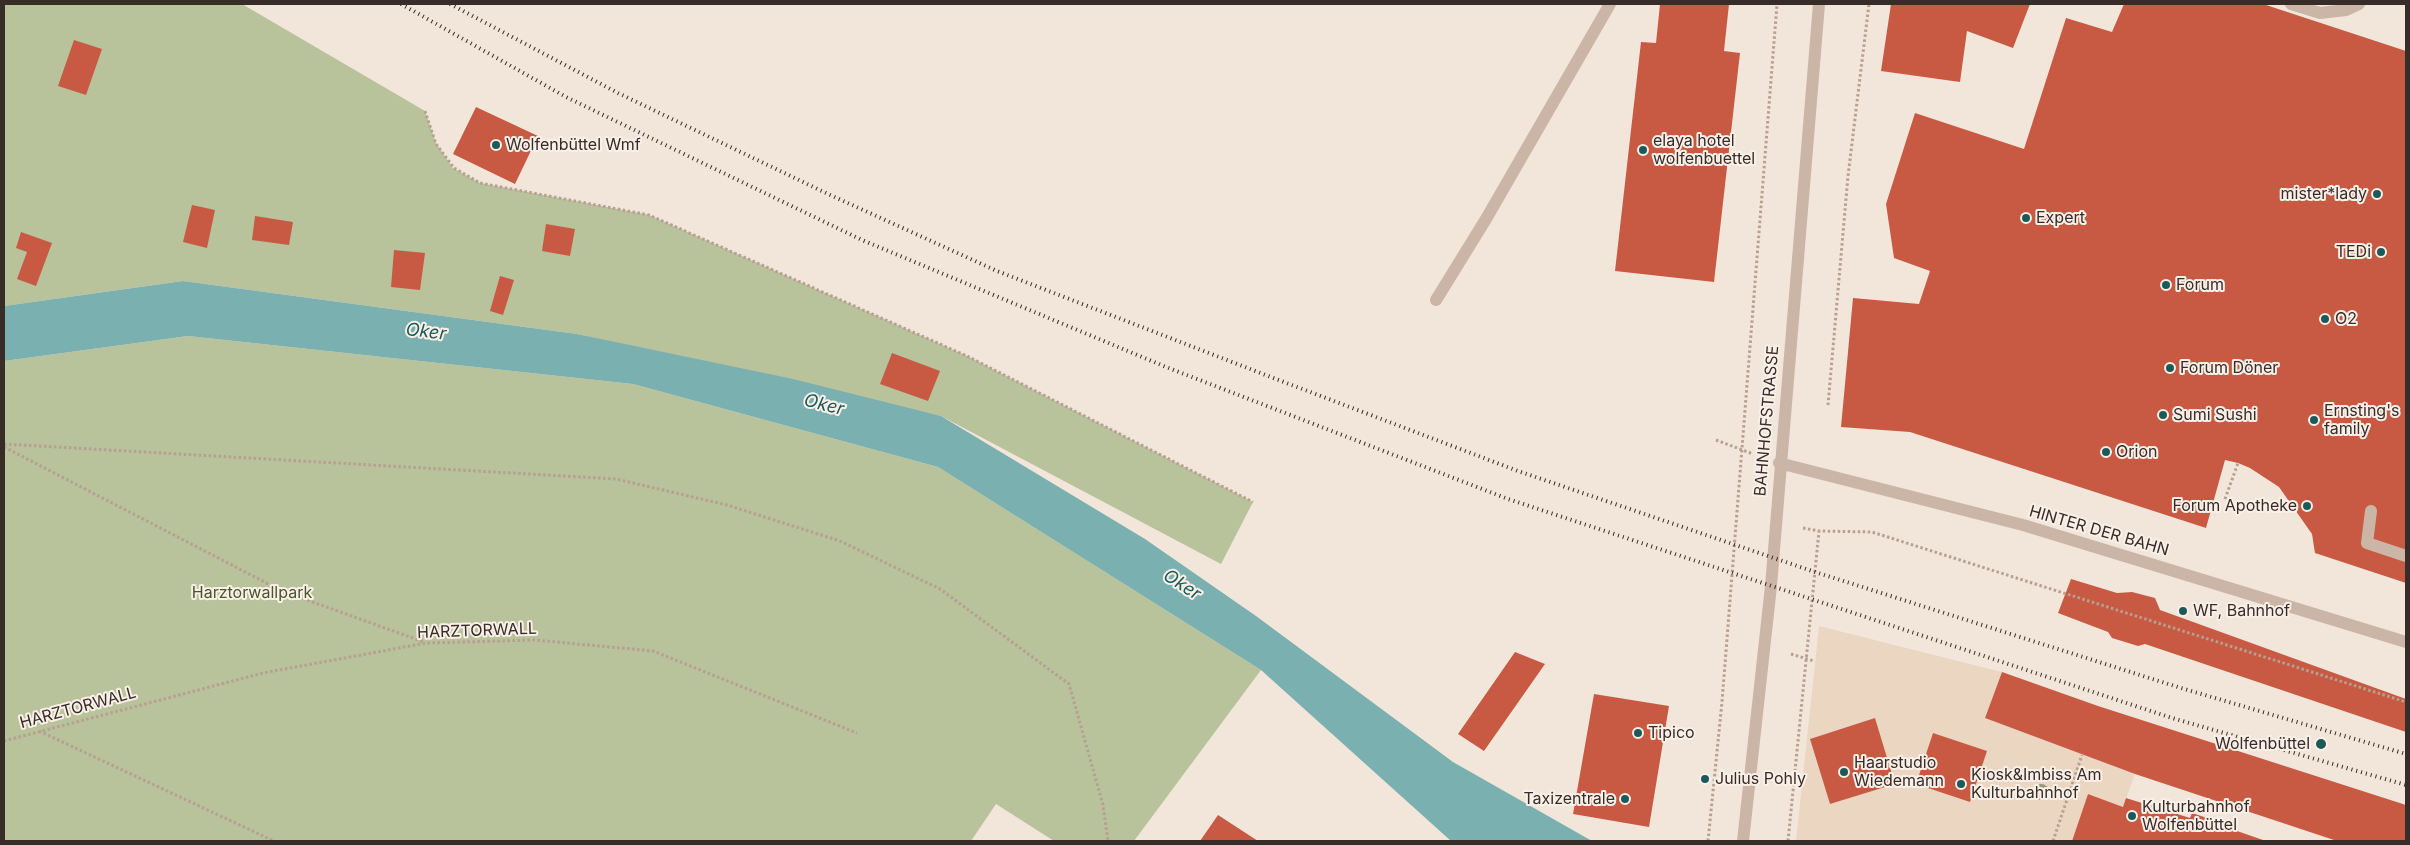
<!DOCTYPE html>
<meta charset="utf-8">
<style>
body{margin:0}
#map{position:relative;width:2410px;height:845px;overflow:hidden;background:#f2e6db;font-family:Inter,sans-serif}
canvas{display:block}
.frame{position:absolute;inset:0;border:5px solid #372c28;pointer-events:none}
</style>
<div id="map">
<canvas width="2410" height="845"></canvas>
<div class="frame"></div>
</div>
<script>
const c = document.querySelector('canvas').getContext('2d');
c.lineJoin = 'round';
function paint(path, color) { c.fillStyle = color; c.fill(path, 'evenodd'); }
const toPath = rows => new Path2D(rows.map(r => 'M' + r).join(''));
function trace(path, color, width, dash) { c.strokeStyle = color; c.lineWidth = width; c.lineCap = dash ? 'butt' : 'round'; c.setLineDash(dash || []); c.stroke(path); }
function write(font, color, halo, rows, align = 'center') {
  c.font = font + ' Inter,sans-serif'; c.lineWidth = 4; c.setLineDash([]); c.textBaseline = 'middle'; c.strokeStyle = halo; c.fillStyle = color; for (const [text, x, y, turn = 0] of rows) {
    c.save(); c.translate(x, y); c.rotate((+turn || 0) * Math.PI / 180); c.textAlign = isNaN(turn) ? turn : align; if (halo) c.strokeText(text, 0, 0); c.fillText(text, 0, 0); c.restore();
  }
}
const green = toPath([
 [4,4,242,4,425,111,436,143,453,168,480,183,649,215,967,356,1253,502,1221,564,941,416,577,334,183,281,4,306],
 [188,336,633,384,938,467,1261,670,1134,841,1054,841,996,804,971,841,4,841,4,361]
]);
const plaza = toPath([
 [1819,626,2002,672,1985,718,2135,774,2123,807,2088,794,2072,841,1796,841],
 [1875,719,1895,784,1830,804,1810,739],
 [1933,733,1986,751,1970,801,1916,784]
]);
const water = toPath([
 [183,281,577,334,793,379,941,416,1145,539,1256,616,1453,762,1592,841,1451,841,1261,670,938,467,633,384,188,336,4,361,4,306]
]);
const building = toPath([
 [1660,4,1729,4,1724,51,1740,53,1714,282,1615,271,1641,42,1656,43],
 [1891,4,2030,4,2013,48,1967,31,1960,82,1881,71],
 [2124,4,2263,4,2406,51,2406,583,2315,553,2312,534,2279,487,2250,468,2238,463,2225,460,2206,528,1910,432,1841,427,1853,298,1919,304,1930,271,1894,258,1886,204,1915,113,2024,149,2066,18,2112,32],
 [74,40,102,49,86,95,58,86],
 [476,107,538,136,515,184,453,154],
 [192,205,215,210,207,248,183,242],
 [255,216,293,222,289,245,252,240],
 [546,224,575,229,570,256,542,251],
 [21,232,52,243,36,286,17,279,27,252,16,248],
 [394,250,425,253,420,290,391,287],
 [500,276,514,280,503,315,490,311],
 [892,353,940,371,928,401,880,384],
 [2071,579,2117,593,2132,592,2155,598,2160,610,2406,699,2406,732,2145,644,2138,646,2112,638,2108,632,2058,613],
 [1515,652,1545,664,1484,751,1458,734],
 [2002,672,2098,706,2406,805,2406,841,2337,841,2135,774,1985,718],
 [1594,694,1669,706,1649,827,1573,814],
 [1875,718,1895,784,1830,804,1810,739],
 [1933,733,1987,751,1970,802,1916,784],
 [2088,794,2123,807,2126,798,2190,818,2192,813,2237,828,2237,831,2266,841,2072,841],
 [1218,815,1258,841,1200,841]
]);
const path = toPath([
 [425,111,436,144,454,168,480,183,649,215,967,356,1253,502],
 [1828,405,1848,176,1869,4],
 [1716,440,1753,454],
 [4,444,616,479,727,505,840,541,940,589,1069,684,1103,805,1108,841],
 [4,447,282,591,424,642],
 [2225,499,2238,463],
 [1803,528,1819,531,1872,532,2406,702],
 [1791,654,1814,661],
 [39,731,274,841],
 [4,741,263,673,426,643,535,640,653,651,857,733],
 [1708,841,1722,702,1777,4],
 [1788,841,1819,531],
 [2053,841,2082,755]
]);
const minor = toPath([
 [2291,4,2320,13,2346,10,2359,4],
 [1436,300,1486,219,1610,4],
 [1779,463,2023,525,2406,642],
 [2371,511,2367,543,2406,556],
 [1743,841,1771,586,1819,4]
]);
const rail = toPath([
 [401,4,566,97,862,240,1166,367,1508,499,2172,718,2406,785],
 [450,4,618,93,828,194,997,271,1276,379,1518,471,1815,572,2181,688,2406,754]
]);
const trees = [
 [2041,792]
];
const markers = [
 [496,145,5,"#1c5a59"],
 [1643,150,5,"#1c5a59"],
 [2377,194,5,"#1c5a59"],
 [2026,218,5,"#1c5a59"],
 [2381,252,5,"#1c5a59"],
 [2166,285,5,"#1c5a59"],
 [2325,319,5,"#1c5a59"],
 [2170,368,5,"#1c5a59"],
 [2163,415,5,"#1c5a59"],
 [2314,420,5,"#1c5a59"],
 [2106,452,5,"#1c5a59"],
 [2307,506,5,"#1c5a59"],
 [2183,611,5,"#1c5a59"],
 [1638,733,5,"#1c5a59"],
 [2321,744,6,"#1c5a59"],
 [1844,772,5,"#1c5a59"],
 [1705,779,5,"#1c5a59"],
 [1961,784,5,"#1c5a59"],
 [1625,799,5,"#1c5a59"],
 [2132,816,5,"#1c5a59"]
];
const poiNames = [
 ["elaya hotel",1653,141],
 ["wolfenbuettel",1653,159],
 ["Wolfenbüttel Wmf",506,145],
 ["mister*lady",2367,194,"right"],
 ["Expert",2036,218],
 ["TEDi",2371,252,"right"],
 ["Forum",2176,285],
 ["O2",2335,319],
 ["Forum Döner",2180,368],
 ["Ernsting's",2324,411],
 ["family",2324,429],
 ["Sumi Sushi",2173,415],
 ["Orion",2116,452],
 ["Forum Apotheke",2297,506,"right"],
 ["WF, Bahnhof",2193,611],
 ["Tipico",1648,733],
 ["Wolfenbüttel",2310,744,"right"],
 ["Haarstudio",1854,763],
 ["Wiedemann",1854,781],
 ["Kiosk&Imbiss Am",1971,775],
 ["Kulturbahnhof",1971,793],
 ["Julius Pohly",1715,779],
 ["Taxizentrale",1615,799,"right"],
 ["Kulturbahnhof",2142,807],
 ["Wolfenbüttel",2142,825]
];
const streetNames = [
 ["BAHNHOFSTRASSE",1767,421,-85],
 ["HINTER DER BAHN",2099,531,16],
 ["HARZTORWALL",477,631,-2],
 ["HARZTORWALL",78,708,-15]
];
const parkNames = [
 ["Harztorwallpark",252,593]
];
const waterNames = [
 ["Oker",426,332,7],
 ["Oker",824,405,14],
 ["Oker",1182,585,33]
];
paint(green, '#b8c29b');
paint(plaza, '#ebd6c2');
paint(water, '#7ab0af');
paint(building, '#c85a44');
trace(path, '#b79f91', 3, [2.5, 2.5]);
trace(minor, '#cbb5a7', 12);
trace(rail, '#372c28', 4, [1, 4]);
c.fillStyle = '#95977a';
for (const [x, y] of trees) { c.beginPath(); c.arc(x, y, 8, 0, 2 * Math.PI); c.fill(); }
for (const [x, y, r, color] of markers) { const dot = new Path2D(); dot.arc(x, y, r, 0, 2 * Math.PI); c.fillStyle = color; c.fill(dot); trace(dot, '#faf0e8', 2); }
write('16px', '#372c28', '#faf0e8', poiNames, 'left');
write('16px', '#372c28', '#faf0e8', streetNames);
write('16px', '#49562b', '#faf0e8', parkNames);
write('italic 18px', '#1c5a59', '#faf0e8', waterNames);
</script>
